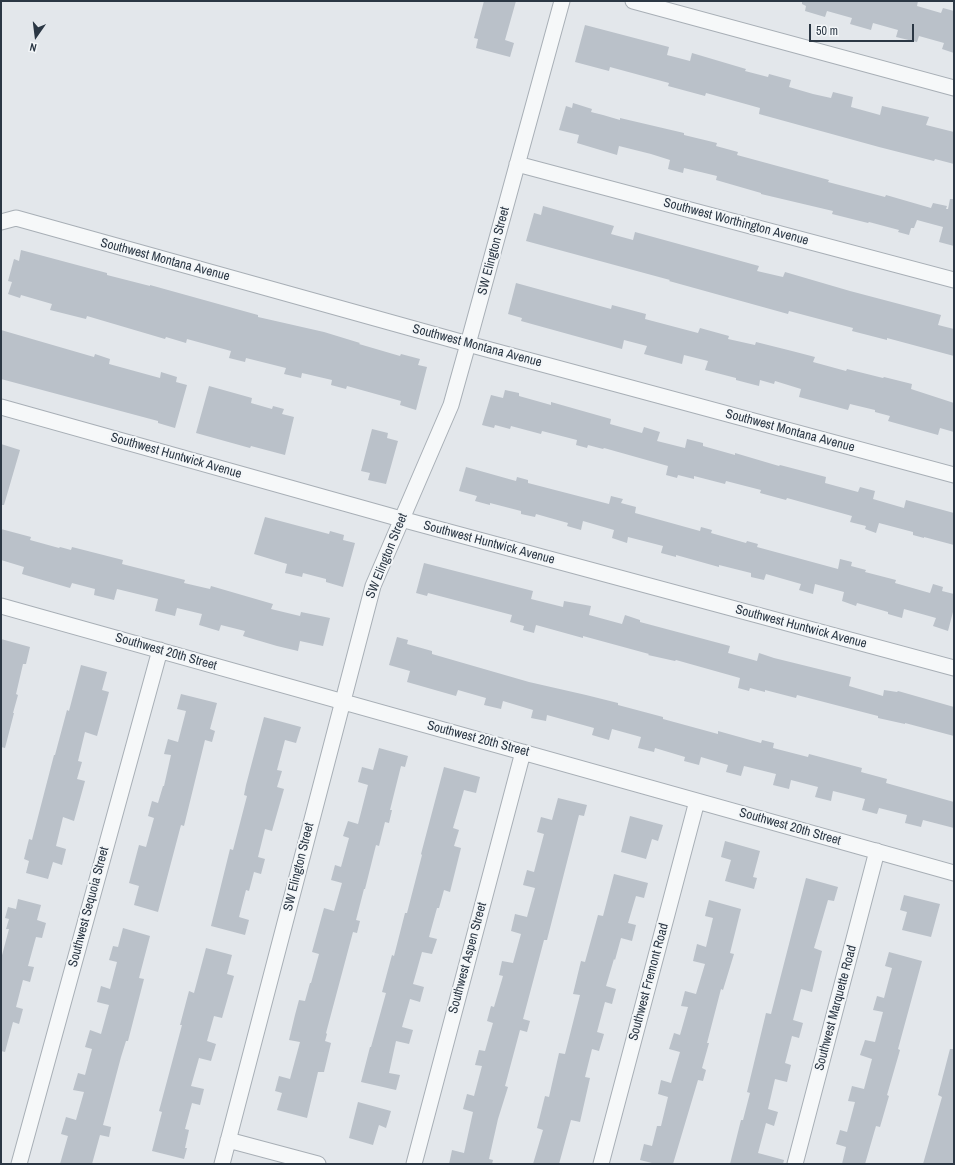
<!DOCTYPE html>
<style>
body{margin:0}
#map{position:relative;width:955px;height:1165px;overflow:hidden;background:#e3e7eb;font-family:"Archivo Narrow",sans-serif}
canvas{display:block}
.frame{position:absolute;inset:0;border:2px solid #2b3744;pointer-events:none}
.north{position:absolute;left:16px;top:16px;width:40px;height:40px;-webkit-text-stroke:3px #f3f6f8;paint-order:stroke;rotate:194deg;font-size:11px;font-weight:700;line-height:16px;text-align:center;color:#2b3744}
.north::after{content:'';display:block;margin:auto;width:14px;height:18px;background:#2b3744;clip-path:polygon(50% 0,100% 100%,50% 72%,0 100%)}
.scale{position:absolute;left:809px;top:24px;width:105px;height:18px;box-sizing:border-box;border:2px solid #2b3744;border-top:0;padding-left:5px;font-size:12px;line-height:14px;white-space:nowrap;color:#2b3744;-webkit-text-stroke:3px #f3f6f8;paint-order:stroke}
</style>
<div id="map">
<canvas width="955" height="1165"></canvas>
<div class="frame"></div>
<div class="north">N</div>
<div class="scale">50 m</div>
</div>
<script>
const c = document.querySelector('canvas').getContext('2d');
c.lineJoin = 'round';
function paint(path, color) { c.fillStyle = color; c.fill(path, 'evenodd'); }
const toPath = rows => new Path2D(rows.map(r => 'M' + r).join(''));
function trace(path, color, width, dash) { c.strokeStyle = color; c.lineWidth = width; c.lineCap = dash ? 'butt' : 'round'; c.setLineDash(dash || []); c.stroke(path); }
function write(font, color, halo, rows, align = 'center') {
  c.font = font + ' "Archivo Narrow",sans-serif'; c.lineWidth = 4; c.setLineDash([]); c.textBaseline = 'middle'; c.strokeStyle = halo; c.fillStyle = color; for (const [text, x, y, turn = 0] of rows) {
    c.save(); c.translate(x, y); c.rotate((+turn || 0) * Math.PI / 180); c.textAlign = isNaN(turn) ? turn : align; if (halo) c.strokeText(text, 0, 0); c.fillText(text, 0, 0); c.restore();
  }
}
const building = toPath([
 [484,1,516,1,505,40,514,43,510,57,476,48,478,39,474,38],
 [802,1,918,1,917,6,941,13,943,8,954,11,954,53,942,49,944,43,919,36,917,42,896,37,898,30,873,23,871,30,850,24,852,18,827,11,825,17,805,11,806,6,802,4],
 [585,25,669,47,667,55,690,61,692,53,746,69,745,71,768,77,769,74,791,80,789,87,813,94,831,98,833,92,853,97,851,107,880,115,882,106,929,117,926,125,954,132,954,164,935,159,934,161,879,147,759,114,760,108,706,93,705,96,668,86,669,83,610,67,609,71,575,62],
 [573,103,592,109,591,112,603,115,620,120,620,118,684,133,684,135,717,143,716,146,738,152,737,155,829,180,828,182,885,197,886,195,931,208,933,203,947,206,946,209,948,209,950,199,954,199,954,246,939,242,943,227,917,220,914,228,911,228,909,235,898,232,899,230,869,222,868,223,832,214,833,211,761,194,761,193,716,180,717,176,684,168,683,173,668,169,670,160,651,154,619,146,617,155,577,143,579,135,559,130,566,106,572,108],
 [543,206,614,226,611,234,633,240,635,232,759,266,757,271,783,277,785,272,850,291,941,315,938,325,954,329,954,356,887,338,887,340,852,331,853,328,789,311,788,314,669,281,670,280,526,241,534,213,541,215],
 [21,250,107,273,107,275,150,286,150,285,258,315,258,317,324,332,360,343,359,344,400,356,401,354,420,359,418,365,427,367,416,410,400,405,401,401,347,386,346,389,331,385,332,380,302,373,301,378,284,374,286,368,246,358,245,362,229,358,231,351,187,339,186,343,166,337,165,339,87,316,86,319,50,310,52,304,21,295,20,298,8,294,12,282,8,281,14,259,19,261],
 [516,283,611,309,612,305,646,314,645,319,698,333,700,328,729,336,728,339,755,345,756,342,792,351,815,357,813,362,846,371,847,369,883,378,884,377,912,384,911,389,954,403,954,432,940,428,938,435,888,421,890,416,875,412,875,410,850,404,848,410,799,397,801,389,775,381,774,384,760,380,759,386,736,380,736,378,705,370,708,361,684,355,682,364,644,354,647,346,624,340,622,349,521,321,522,318,508,314],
 [1,330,94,357,95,354,110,359,109,364,160,378,161,372,177,377,176,382,187,385,175,428,158,423,158,421,1,379],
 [209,386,252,398,251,403,272,409,273,406,284,409,282,414,294,417,285,455,251,446,250,448,196,433],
 [505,390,519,393,519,396,551,405,551,402,611,419,610,424,642,433,644,427,660,432,657,441,685,448,687,439,703,443,703,446,735,455,735,453,779,466,780,465,826,477,825,483,858,492,860,487,875,491,873,499,904,508,906,500,954,513,954,545,924,537,924,538,913,535,913,532,879,523,876,533,865,529,866,526,850,522,852,516,787,498,786,500,760,493,761,490,726,481,725,484,694,476,694,479,678,475,677,478,666,475,668,466,604,448,603,449,588,445,587,448,576,445,577,440,542,431,541,434,511,426,510,429,495,425,494,428,482,425,491,395,503,398],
 [372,429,388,433,387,438,398,441,386,484,368,480,370,473,361,471],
 [1,444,20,450,4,505,1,505],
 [466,467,516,481,517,477,528,480,528,483,609,504,611,496,623,499,621,503,636,507,635,513,700,531,701,527,712,530,711,533,746,543,747,541,758,544,757,547,838,569,840,559,852,562,851,566,866,570,865,572,896,580,895,583,930,593,933,584,943,587,942,591,954,594,954,608,948,631,933,626,936,618,904,609,902,618,888,614,888,612,857,603,856,606,842,601,844,592,815,584,813,594,799,590,801,584,766,574,764,580,751,577,751,573,719,565,719,567,676,555,676,557,661,553,663,546,628,537,627,543,612,538,614,530,583,521,581,530,567,526,568,523,536,514,535,517,521,514,521,511,490,503,490,505,475,501,477,496,459,491],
 [265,517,329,534,330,531,344,535,343,540,355,543,343,587,326,582,326,579,303,573,302,577,285,573,287,564,254,554],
 [1,529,31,537,30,540,59,548,60,547,71,550,72,547,123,560,122,564,185,580,184,583,210,589,211,586,273,604,271,609,300,616,301,612,330,618,323,646,300,641,298,651,277,646,243,636,245,631,221,625,219,631,199,625,202,614,177,608,175,616,155,611,158,599,117,589,114,600,94,595,95,589,72,583,70,588,22,574,24,567,1,560],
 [424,563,533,591,531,599,563,607,564,601,591,606,589,615,622,624,625,615,640,620,640,622,730,646,728,653,757,661,759,653,774,658,851,677,849,686,883,696,884,690,897,692,898,691,954,707,954,736,905,723,905,724,878,718,878,716,797,695,796,698,765,690,765,692,750,688,749,691,738,688,740,678,676,660,675,661,648,655,649,654,583,636,583,638,536,625,534,633,523,630,524,626,510,622,512,615,428,593,427,596,416,593],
 [397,637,408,640,407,644,432,651,432,654,529,682,586,695,618,703,618,705,663,717,663,719,718,734,718,731,761,743,762,740,774,743,773,748,808,757,809,754,862,768,861,772,887,779,886,783,954,802,954,828,923,820,921,827,905,823,907,815,879,808,877,814,862,810,865,799,833,791,831,801,815,797,818,787,791,780,789,789,773,785,776,774,744,766,741,776,726,772,728,765,701,757,699,765,684,761,685,757,655,748,654,752,638,748,641,737,612,729,609,740,592,735,594,728,547,715,546,721,531,718,533,710,503,701,501,709,484,705,486,698,458,690,456,696,407,682,410,671,389,665],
 [1,639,30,647,26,664,23,664,16,694,18,695,13,713,14,713,5,748,1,747],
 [81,665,107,672,102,690,109,692,97,736,85,732,78,761,82,762,77,779,85,781,74,821,63,817,56,846,66,849,62,865,53,862,48,879,26,873,29,861,24,859,29,839,32,840,54,755,55,755,67,710,69,711],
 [181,694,217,703,210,729,215,731,212,742,205,740,184,826,181,825,158,912,134,905,139,886,129,883,139,845,146,847,154,818,148,816,152,801,158,803,163,786,164,786,171,755,164,754,168,739,178,742,186,711,177,709],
 [264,717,301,727,296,743,285,740,277,770,282,771,277,787,284,789,272,831,265,829,258,857,265,859,261,874,254,872,249,891,246,890,239,917,249,920,245,935,211,926,230,849,233,850,247,796,244,795,246,785],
 [379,748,408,756,405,767,401,766,390,810,392,810,389,823,385,822,379,846,376,845,365,889,364,889,356,920,360,921,357,933,353,932,326,1033,327,1034,325,1041,331,1043,324,1072,318,1072,307,1118,277,1110,282,1093,275,1091,279,1076,290,1079,300,1042,289,1040,295,1015,299,1000,305,1001,310,983,311,983,319,954,312,952,324,908,334,911,342,883,331,880,335,865,341,867,349,838,343,836,348,821,358,824,368,785,358,782,362,767,373,770],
 [444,767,480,777,476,793,464,790,453,828,459,830,454,846,461,848,450,892,444,890,439,908,437,908,429,937,437,939,432,954,422,952,413,984,424,987,420,1002,410,999,402,1027,413,1030,409,1044,396,1041,389,1073,400,1075,396,1090,361,1082,370,1047,371,1047,386,993,382,992,392,955,394,956,405,913,407,913,422,855,421,854],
 [558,798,587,805,584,816,579,815,547,940,544,940,523,1019,530,1021,527,1032,520,1030,505,1086,508,1087,498,1119,489,1159,493,1160,492,1164,449,1164,452,1150,464,1153,473,1112,463,1109,467,1094,474,1096,482,1066,475,1065,479,1050,485,1051,493,1023,487,1021,491,1006,494,1007,503,976,499,975,502,961,513,963,521,934,511,931,515,914,527,917,535,888,523,885,527,870,534,872,544,834,537,832,541,817,552,820],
 [630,816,663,825,658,841,652,839,646,859,621,852],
 [725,841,760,851,753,877,757,878,754,889,725,881,731,860,721,857],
 [614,874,648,883,644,898,636,896,628,923,636,925,632,941,621,938,615,960,614,959,606,986,616,989,612,1004,605,1002,597,1032,604,1034,599,1051,592,1049,585,1077,590,1078,580,1122,571,1120,559,1164,533,1164,543,1130,537,1128,545,1096,549,1097,559,1053,565,1054,580,995,573,994,581,961,585,962,598,915,603,916],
 [806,878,838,887,834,901,828,900,814,948,822,951,812,992,801,989,793,1020,803,1023,799,1038,792,1036,785,1063,791,1065,787,1082,775,1079,768,1109,778,1112,774,1126,766,1123,758,1153,784,1160,783,1164,730,1164,741,1120,743,1120,750,1093,747,1092,766,1013,771,1014],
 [904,895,940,904,931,937,902,930,907,912,900,910],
 [18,899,41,905,37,920,46,923,42,938,36,937,28,966,34,967,30,982,23,980,16,1007,23,1009,19,1024,13,1022,5,1052,1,1051,1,959,9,929,6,929,9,919,5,918,8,907,16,909],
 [709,900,741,909,730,953,734,954,723,990,721,989,707,1043,709,1043,702,1068,706,1070,703,1081,698,1080,673,1164,656,1164,640,1160,644,1144,652,1146,657,1126,661,1126,668,1097,658,1094,661,1080,671,1083,680,1052,669,1049,674,1033,680,1035,688,1007,681,1006,685,991,696,994,705,964,693,961,697,944,706,947,713,918,705,916],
 [123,928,150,936,139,978,144,979,128,1041,126,1041,121,1057,103,1125,111,1127,109,1137,100,1135,92,1164,60,1164,68,1136,61,1134,66,1117,76,1120,84,1092,73,1090,78,1073,85,1075,92,1049,85,1047,90,1030,101,1034,109,1005,97,1002,101,986,110,989,117,962,109,960,113,946,118,947],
 [206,948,232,955,227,974,234,976,222,1018,214,1016,207,1041,216,1044,211,1061,199,1058,191,1086,204,1089,200,1105,192,1103,185,1129,189,1130,185,1148,187,1148,184,1159,152,1151,162,1112,159,1111,182,1025,180,1025,189,991,194,993],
 [889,952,922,961,898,1049,900,1050,887,1095,889,1096,880,1127,876,1126,865,1164,842,1164,846,1147,836,1144,840,1130,847,1132,855,1102,848,1101,852,1086,864,1089,872,1059,860,1055,865,1040,875,1042,883,1012,873,1010,877,996,884,998,892,968,885,966],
 [950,1049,954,1049,954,1164,923,1164,942,1097,938,1095],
 [358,1102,391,1111,386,1128,379,1125,373,1145,349,1138]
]);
const minor = toPath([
 [633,1,954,88],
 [517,164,954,280],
 [1,222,16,218,468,344,954,475],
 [1,407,401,519,954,668],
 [1,606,954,873],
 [228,1140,318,1164],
 [19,1164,160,650],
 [222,1164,373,586,451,405,468,344,562,1],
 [414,1164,523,752],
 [601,1164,697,801],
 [795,1164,877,851]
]);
const streetNames = [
 ["Southwest Worthington Avenue",736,222,15],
 ["SW Elington Street",494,251,-75],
 ["Southwest Montana Avenue",165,260,15],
 ["Southwest Montana Avenue",477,346,15],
 ["Southwest Montana Avenue",790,431,15],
 ["Southwest Huntwick Avenue",176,456,16],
 ["Southwest Huntwick Avenue",489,543,15],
 ["SW Elington Street",387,556,-68],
 ["Southwest Huntwick Avenue",801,627,15],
 ["Southwest 20th Street",166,652,16],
 ["Southwest 20th Street",478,739,15],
 ["Southwest 20th Street",790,827,16],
 ["SW Elington Street",299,867,-76],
 ["Southwest Sequoia Street",89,907,-75],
 ["Southwest Aspen Street",468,958,-75],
 ["Southwest Fremont Road",649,982,-75],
 ["Southwest Marquette Road",836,1008,-75]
];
paint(building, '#bac1c9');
trace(minor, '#a8afb6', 17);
trace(minor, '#f6f8f9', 15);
write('13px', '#2b3744', '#f3f6f8', streetNames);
</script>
